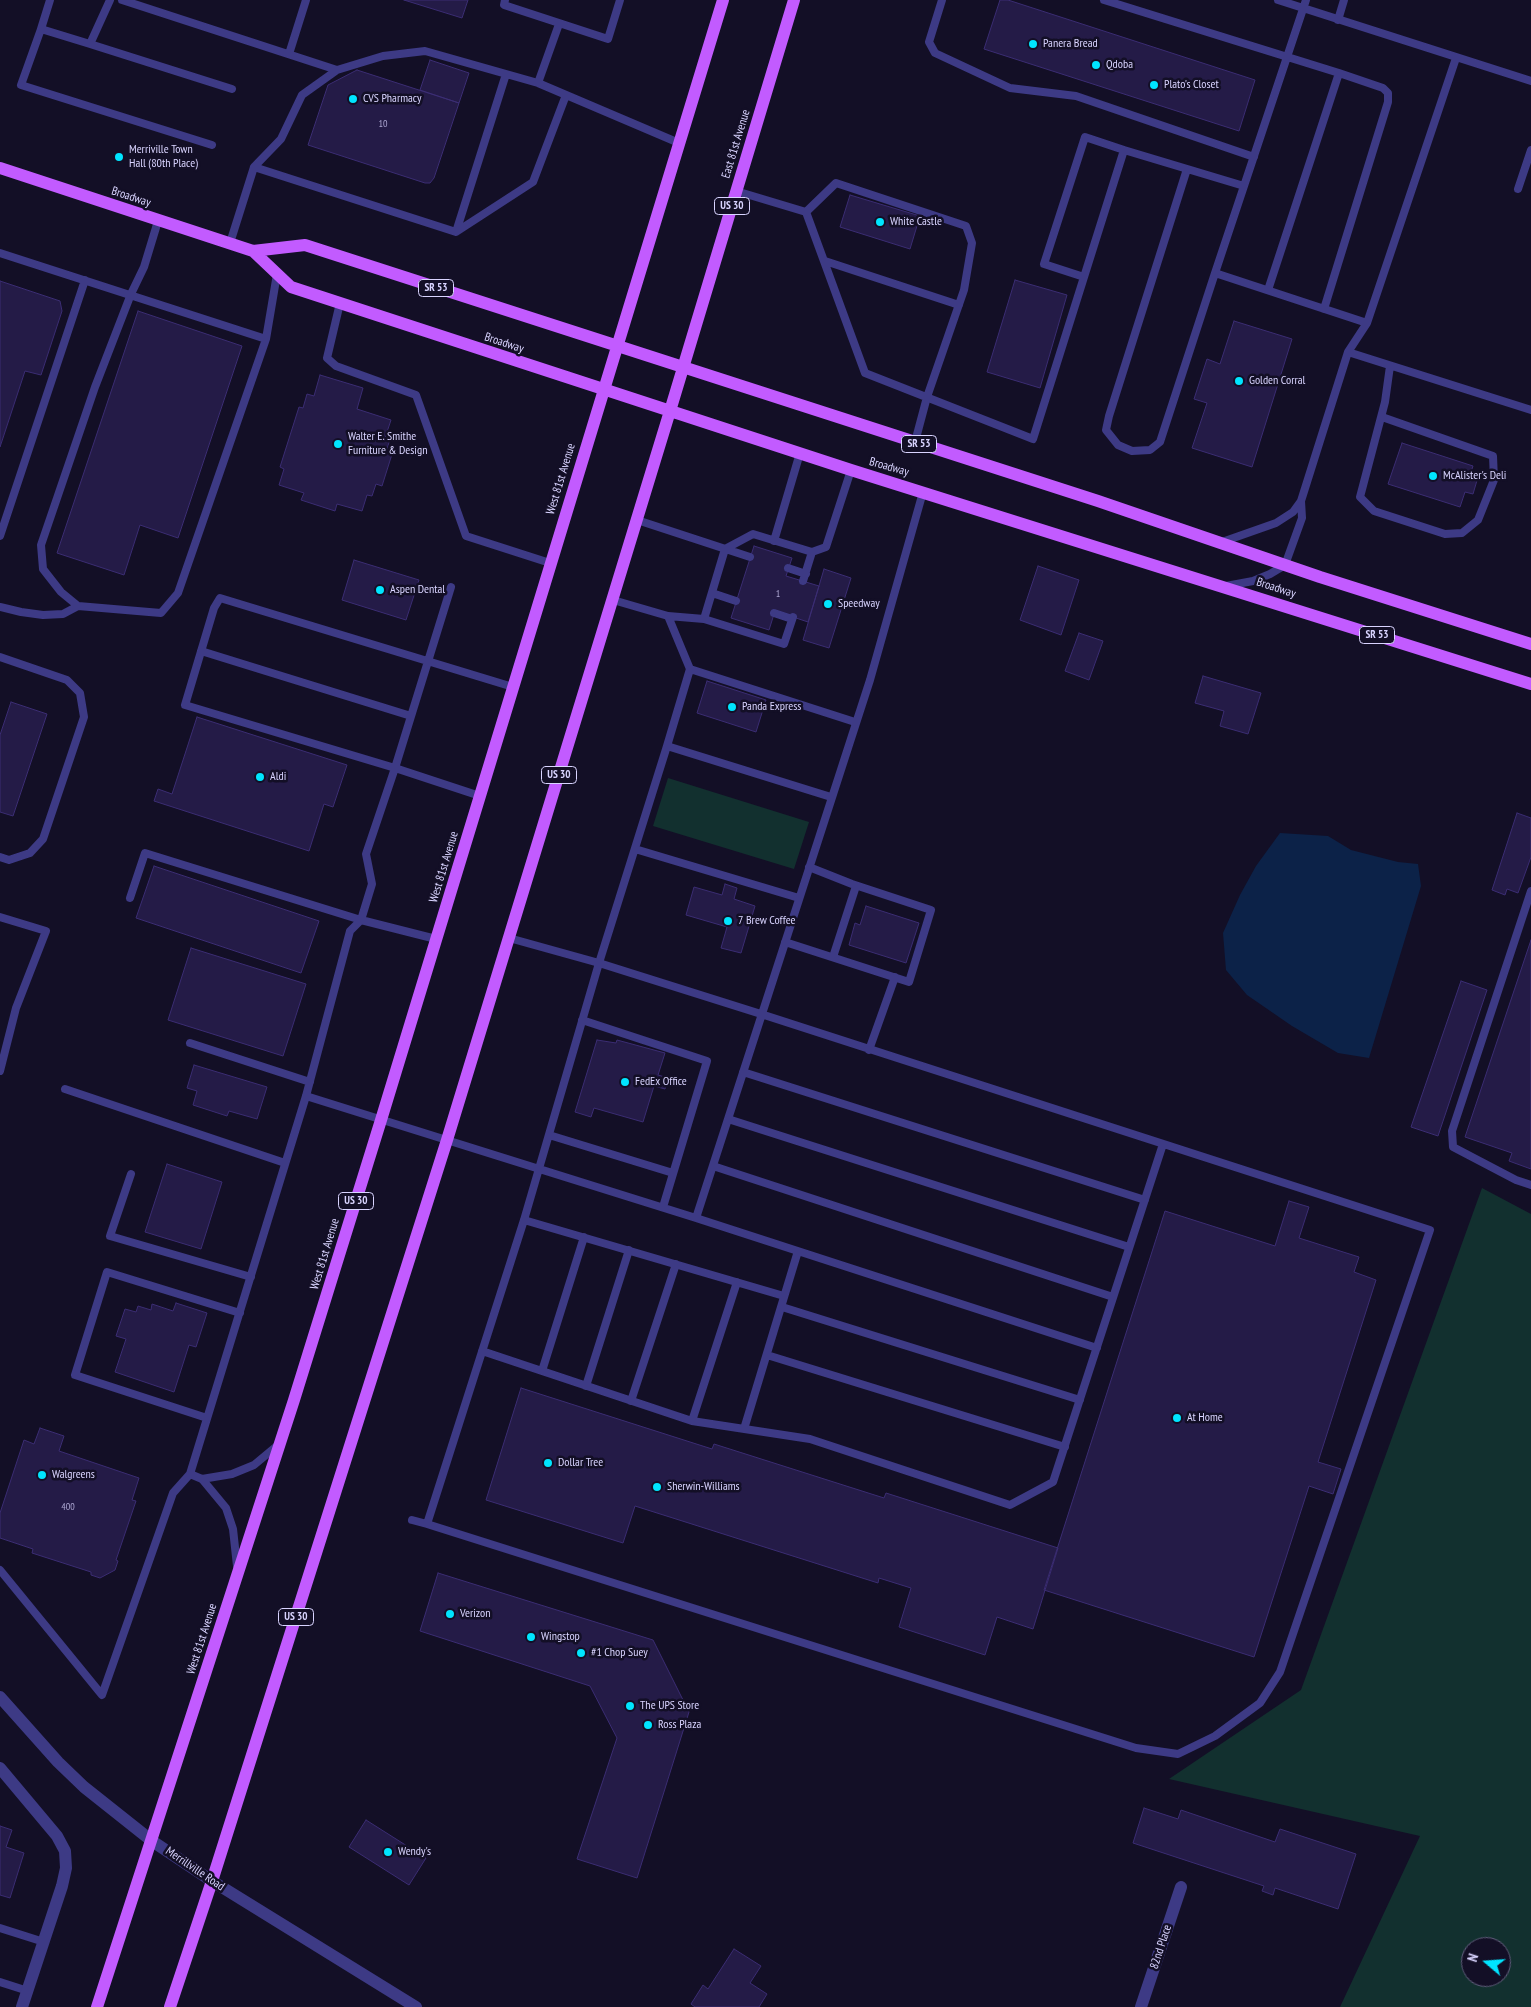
<!DOCTYPE html>
<style>
body{margin:0}
#map{position:relative;width:1531px;height:2007px;overflow:hidden;background:#130f26;font-family:"PT Sans Narrow",sans-serif}
canvas{display:block}
.north{position:absolute;left:1461px;top:1937px;width:50px;height:50px;box-sizing:border-box;background:#130f26;border:1px solid #625e7d;border-radius:50%;rotate:288deg;font-size:14px;font-weight:700;line-height:20px;text-align:center;color:#d9d4ff}
.north::after{content:'';display:block;margin:auto;width:18px;height:22px;background:#00e5ff;clip-path:polygon(50% 0,100% 100%,50% 72%,0 100%)}
</style>
<div id="map">
<canvas width="1531" height="2007"></canvas>
<div class="north">N</div>
</div>
<script>
const c = document.querySelector('canvas').getContext('2d');
c.lineJoin = 'round';
function paint(path, color) { c.fillStyle = color; c.fill(path, 'evenodd'); }
const toPath = rows => new Path2D(rows.map(r => 'M' + r).join(''));
function trace(path, color, width, dash) { c.strokeStyle = color; c.lineWidth = width; c.lineCap = dash ? 'butt' : 'round'; c.setLineDash(dash || []); c.stroke(path); }
function write(font, color, halo, rows, align = 'center') {
  c.font = font + ' "PT Sans Narrow",sans-serif'; c.lineWidth = 5; c.setLineDash([]); c.textBaseline = 'middle'; c.strokeStyle = halo; c.fillStyle = color; for (const [text, x, y, turn = 0] of rows) {
    c.save(); c.translate(x, y); c.rotate((+turn || 0) * Math.PI / 180); c.textAlign = isNaN(turn) ? turn : align; if (halo) c.strokeText(text, 0, 0); c.fillText(text, 0, 0); c.restore();
  }
}
const green = toPath([
 [668,778,809,822,794,869,653,826],
 [1482,1188,1531,1214,1531,2007,1340,2007,1420,1836,1169,1779,1301,1690],
 [1471,1947,1501,1947,1501,1977,1471,1977]
]);
const water = toPath([
 [1280,833,1328,836,1351,850,1398,862,1418,864,1421,886,1369,1058,1338,1053,1292,1026,1247,995,1226,970,1223,933,1240,895,1256,866]
]);
const building = toPath([
 [404,0,468,0,462,18,404,0],
 [1000,0,1008,0,1255,80,1239,131,984,49,1000,0],
 [430,60,469,73,459,103,420,90,430,60],
 [357,70,459,103,434,178,430,183,425,183,308,145,328,85,357,70],
 [850,195,920,216,910,249,840,227,850,195],
 [1015,280,1067,295,1040,388,987,372,1015,280],
 [0,281,60,301,62,311,41,375,25,371,0,447,0,281],
 [138,311,242,346,178,538,140,525,124,575,57,553,138,311],
 [1234,321,1292,339,1252,467,1192,448,1207,403,1194,399,1207,359,1220,364,1234,321],
 [320,375,363,388,357,409,391,420,385,438,390,439,387,449,393,451,382,486,376,484,372,496,367,495,362,511,337,504,335,511,301,500,304,493,279,485,284,469,280,467,299,407,303,408,307,394,314,396,320,375],
 [1402,443,1473,466,1470,475,1478,477,1473,494,1465,492,1460,507,1388,484,1402,443],
 [754,546,792,558,786,576,819,586,808,622,775,611,769,630,731,618,754,546],
 [354,560,419,580,406,620,342,600,354,560],
 [1038,566,1079,580,1061,635,1020,620,1038,566],
 [824,569,851,578,829,648,803,640,824,569],
 [1079,633,1103,641,1089,680,1065,671,1079,633],
 [1203,676,1261,693,1248,734,1220,726,1224,711,1195,703,1203,676],
 [707,681,766,700,756,732,697,713,707,681],
 [11,702,47,714,13,816,0,812,0,735,11,702],
 [197,717,347,765,333,807,324,804,309,851,154,801,158,789,172,794,197,717],
 [1517,813,1531,818,1531,857,1518,893,1507,889,1505,895,1492,890,1517,813],
 [154,866,319,921,301,973,136,918,154,866],
 [725,884,737,888,734,899,755,906,741,953,721,948,727,927,686,915,694,887,722,895,725,884],
 [866,906,919,923,906,963,849,945,855,923,860,925,866,906],
 [1531,940,1531,1169,1509,1161,1512,1153,1465,1137,1531,940],
 [191,948,306,984,283,1056,168,1020,191,948],
 [1461,981,1487,990,1438,1136,1411,1127,1461,981],
 [597,1040,616,1043,617,1040,665,1053,658,1075,668,1078,665,1089,654,1086,643,1122,594,1108,591,1117,575,1112,597,1040],
 [194,1065,267,1087,257,1119,229,1111,227,1116,193,1105,197,1091,187,1088,194,1065],
 [167,1164,222,1182,201,1249,145,1232,167,1164],
 [1289,1201,1309,1207,1299,1238,1359,1257,1354,1272,1376,1280,1318,1462,1341,1469,1333,1494,1309,1486,1254,1657,1044,1590,1165,1211,1275,1246,1289,1201],
 [176,1303,207,1313,196,1347,189,1345,174,1392,115,1372,126,1339,116,1336,125,1309,136,1312,138,1306,151,1310,152,1304,173,1311,176,1303],
 [521,1388,712,1449,714,1444,884,1498,886,1493,1058,1548,1033,1629,997,1617,985,1655,899,1627,911,1588,879,1578,878,1583,635,1506,623,1543,486,1500,521,1388],
 [40,1428,64,1436,59,1451,139,1478,132,1500,136,1501,116,1560,118,1561,115,1570,100,1578,91,1575,91,1572,32,1553,33,1549,0,1538,0,1513,24,1440,34,1444,40,1428],
 [438,1573,653,1640,689,1712,637,1878,577,1859,617,1738,590,1686,420,1631,438,1573],
 [1144,1808,1178,1819,1181,1810,1275,1842,1280,1829,1356,1854,1338,1909,1275,1888,1273,1895,1262,1891,1264,1886,1133,1843,1144,1808],
 [366,1820,426,1858,409,1885,349,1847,366,1820],
 [0,1826,12,1830,6,1847,24,1853,10,1898,0,1895,0,1826],
 [734,1949,761,1966,750,1983,767,1994,759,2007,695,2007,691,2004,703,1985,708,1989,734,1949]
]);
const service = toPath([
 [50,0,41,29,90,44,110,0],
 [122,0,337,70],
 [505,0,504,5,608,39,620,0],
 [942,0,929,42,935,53,1010,88,1076,96,1254,157],
 [1104,0,1339,73,1268,290],
 [1278,0,1531,81],
 [1306,0,1215,273,1367,323],
 [1338,20,1344,0],
 [41,29,21,85,212,145],
 [90,44,232,89],
 [289,54,306,0],
 [538,83,679,143],
 [254,167,281,139,302,95,337,70,383,56,425,51,538,83,559,24],
 [1187,169,1109,416,1106,430,1118,445,1132,451,1150,450,1160,442,1215,273],
 [1518,189,1531,150],
 [736,191,806,212,865,373,1033,439,1124,150,1244,186],
 [806,212,836,183,966,226,972,243,964,290,927,397,915,442],
 [158,221,144,267,131,294,95,387,41,545,43,569,61,592,78,606,161,613,178,593,266,339,277,274],
 [456,232,506,74],
 [230,243,254,167,456,232,533,182,566,95],
 [0,253,266,339],
 [825,261,959,305],
 [1084,277,1044,264,1085,137,1124,150],
 [340,303,327,358,336,366,416,395,466,536,550,563],
 [1324,309,1388,102,1388,93,1383,88,1339,73],
 [1348,352,1531,410],
 [1382,417,1493,456,1494,480,1478,520,1462,533,1445,534,1374,511,1360,497,1385,402,1390,366],
 [637,520,750,557],
 [0,536,85,280],
 [774,541,800,453],
 [1222,542,1276,523,1293,512,1301,501,1348,352,1367,323,1456,58],
 [788,568,806,574],
 [803,581,812,552],
 [1226,586,1253,581,1270,574,1285,565,1302,518,1301,501],
 [712,593,736,601],
 [613,600,668,616],
 [0,607,21,612,43,615,63,614,78,606],
 [774,613,792,619],
 [704,619,784,644,793,617],
 [201,651,411,716],
 [0,657,67,680,80,693,84,717,43,839,30,853,9,860,0,857],
 [690,669,855,722],
 [480,796,395,768,185,705,214,608,220,598,513,687],
 [831,797,667,746,690,669,668,616,704,619,725,549,753,534,812,552,826,547,851,470],
 [635,849,799,898],
 [1531,891,1452,1131,1453,1147,1516,1180,1531,1185],
 [130,898,145,853,361,920],
 [0,917,46,931,16,1008,0,1071],
 [436,939,361,920,372,884,366,854,395,768,451,587],
 [785,942,909,982,931,910,852,884,809,867],
 [833,957,856,886],
 [582,1020,707,1061,663,1207],
 [190,1043,310,1082],
 [869,1050,895,977],
 [743,1072,1145,1200],
 [65,1089,285,1163],
 [306,1096,696,1218,870,680,923,492],
 [728,1119,1129,1247],
 [549,1135,673,1173],
 [713,1166,1113,1297],
 [131,1174,110,1236,251,1277],
 [696,1218,1097,1348],
 [524,1220,784,1296],
 [782,1307,1080,1400],
 [482,1351,692,1421,810,1439,1010,1505,1053,1482,1163,1144],
 [767,1355,1065,1447],
 [542,1371,584,1237],
 [586,1386,629,1250],
 [631,1401,676,1264],
 [207,1418,75,1375,107,1272,240,1313],
 [692,1421,737,1282],
 [744,1429,798,1251],
 [190,1474,202,1479,226,1508,233,1529,237,1566],
 [202,1479,232,1474,254,1465,278,1445],
 [412,1520,427,1524,524,1220,599,963,667,746],
 [427,1524,1136,1748,1178,1754,1215,1736,1260,1703,1280,1672,1430,1230,761,1014,599,963,509,938],
 [0,1570,102,1695,173,1493,190,1474,306,1096,350,931,361,920],
 [0,1928,44,1942],
 [0,1982,28,1991]
]);
const minor = toPath([
 [0,1768,57,1836,65,1851,66,1868,62,1886,22,2007],
 [1141,2007,1181,1887]
]);
const tertiary = toPath([
 [0,1697,58,1762,84,1787,152,1841,212,1881,416,2007]
]);
const primary = toPath([
 [0,168,253,251,305,245,1098,501,1320,577,1531,644],
 [253,251,291,287,851,470,1531,684],
 [97,2007,294,1400,381,1120,723,0],
 [170,2007,212,1881,447,1140,670,411,794,0]
]);
const markers = [
 [1033,44,5,"#00e5ff"],
 [1096,65,5,"#00e5ff"],
 [1154,85,5,"#00e5ff"],
 [353,99,5,"#00e5ff"],
 [119,157,5,"#00e5ff"],
 [880,222,5,"#00e5ff"],
 [1239,381,5,"#00e5ff"],
 [338,444,5,"#00e5ff"],
 [1433,476,5,"#00e5ff"],
 [380,590,5,"#00e5ff"],
 [828,604,5,"#00e5ff"],
 [732,707,5,"#00e5ff"],
 [260,777,5,"#00e5ff"],
 [728,921,5,"#00e5ff"],
 [625,1082,5,"#00e5ff"],
 [1177,1418,5,"#00e5ff"],
 [548,1463,5,"#00e5ff"],
 [42,1475,5,"#00e5ff"],
 [657,1487,5,"#00e5ff"],
 [450,1614,5,"#00e5ff"],
 [531,1637,5,"#00e5ff"],
 [581,1653,5,"#00e5ff"],
 [630,1706,5,"#00e5ff"],
 [648,1725,5,"#00e5ff"],
 [388,1852,5,"#00e5ff"]
];
const numberNames = [
 ["10",383,124],
 ["1",778,594],
 ["400",68,1507]
];
const shields = [
 [732,206,35],
 [436,288,35],
 [919,444,35],
 [1377,635,35],
 [559,775,35],
 [356,1201,35],
 [296,1617,35]
];
const shieldNames = [
 ["US 30",732,206],
 ["SR 53",436,288],
 ["SR 53",919,444],
 ["SR 53",1377,635],
 ["US 30",559,775],
 ["US 30",356,1201],
 ["US 30",296,1617]
];
const poiNames = [
 ["Panera Bread",1043,44],
 ["Qdoba",1106,65],
 ["Plato's Closet",1164,85],
 ["CVS Pharmacy",363,99],
 ["Merriville Town",129,150],
 ["Hall (80th Place)",129,164],
 ["White Castle",890,222],
 ["Golden Corral",1249,381],
 ["Walter E. Smithe",348,437],
 ["Furniture & Design",348,451],
 ["McAlister's Deli",1443,476],
 ["Aspen Dental",390,590],
 ["Speedway",838,604],
 ["Panda Express",742,707],
 ["Aldi",270,777],
 ["7 Brew Coffee",738,921],
 ["FedEx Office",635,1082],
 ["At Home",1187,1418],
 ["Dollar Tree",558,1463],
 ["Walgreens",52,1475],
 ["Sherwin-Williams",667,1487],
 ["Verizon",460,1614],
 ["Wingstop",541,1637],
 ["#1 Chop Suey",591,1653],
 ["The UPS Store",640,1706],
 ["Ross Plaza",658,1725],
 ["Wendy's",398,1852]
];
const streetNames = [
 ["East 81st Avenue",736,144,-73],
 ["Broadway",131,197,18],
 ["Broadway",504,343,18],
 ["Broadway",889,467,16],
 ["West 81st Avenue",561,479,-73],
 ["Broadway",1276,588,18],
 ["West 81st Avenue",444,867,-73],
 ["West 81st Avenue",325,1254,-73],
 ["West 81st Avenue",202,1639,-72],
 ["Merrillville Road",195,1869,34],
 ["82nd Place",1161,1947,-72]
];
paint(green, '#12302f');
paint(water, '#0c2248');
paint(building, '#241b47');
trace(building, '#3b2d73', 1);
trace(service, '#3d3a85', 8);
trace(minor, '#3d3a85', 12);
trace(tertiary, '#3d3a85', 12);
trace(primary, '#c25bff', 12);
for (const [x, y, r, color] of markers) { const dot = new Path2D(); dot.arc(x, y, r, 0, 2 * Math.PI); c.fillStyle = color; c.fill(dot); trace(dot, '#130f26', 2); }
write('10px', '#aca6d1', null, numberNames);
for (const [x, y, w] of shields) { const box = new Path2D(); box.roundRect(x - w / 2, y - 8.5, w, 17, 4); c.fillStyle = '#130f26'; c.fill(box); trace(box, '#d9d4ff', 1); }
write('bold 11px', '#d9d4ff', null, shieldNames);
write('12px', '#d9d4ff', '#130f26', poiNames, 'left');
write('12px', '#d9d4ff', '#130f26', streetNames);
</script>
